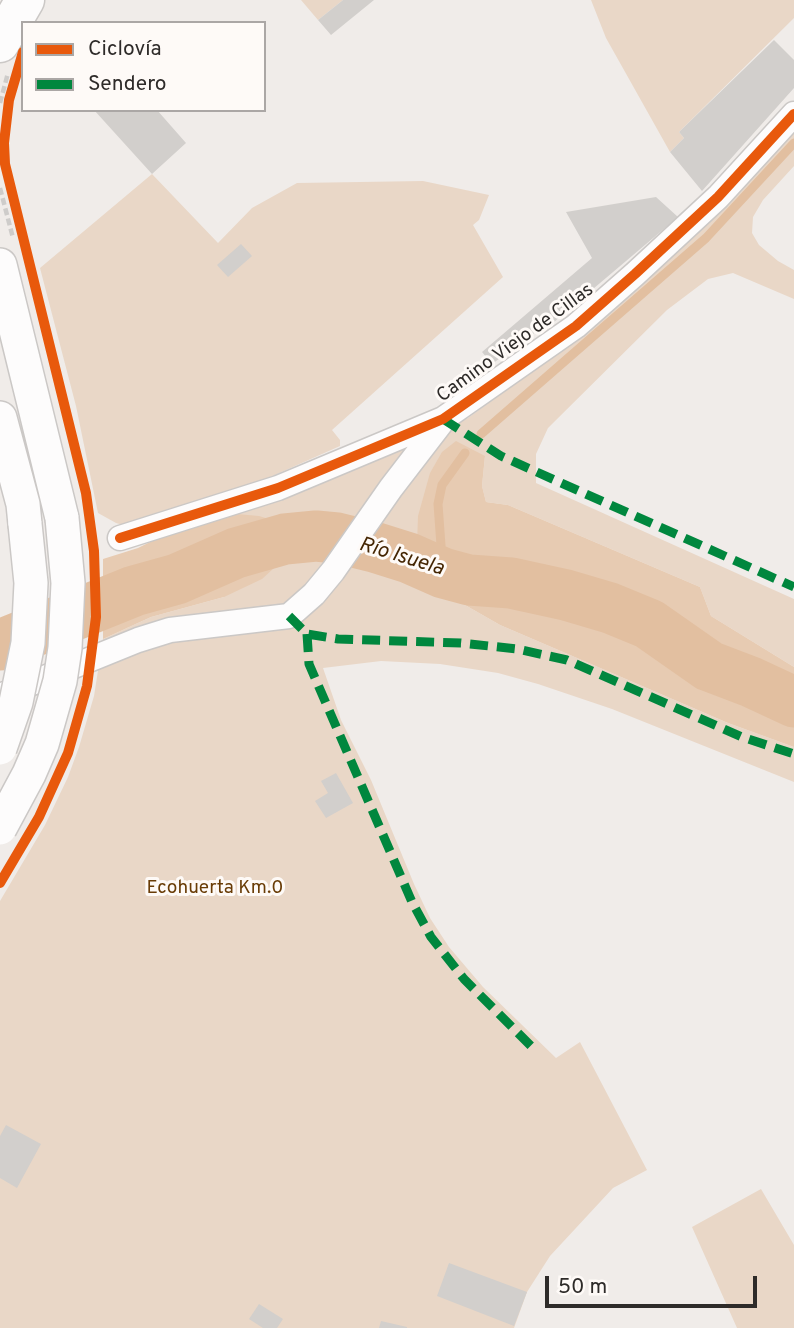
<!DOCTYPE html>
<meta charset="utf-8">
<style>
body{margin:0}
#map{position:relative;width:794px;height:1328px;overflow:hidden;background:#f0ece9;font-family:Overpass,sans-serif}
canvas{display:block}
.legend{position:absolute;left:21px;top:21px;width:245px;height:91px;box-sizing:border-box;background:#fefaf7;border:2px solid #aba7a5;margin:0;padding:9px 12px;list-style:none;font-size:21px;color:#2e2b29}
.legend li{display:flex;align-items:center;gap:14px;height:35px}
.legend b{width:35px;border:2px solid #aba7a5}
.scale{position:absolute;left:545px;top:1276px;width:212px;height:32px;box-sizing:border-box;border:4px solid #2e2b29;border-top:0;padding-left:9px;font-size:21px;line-height:24px;white-space:nowrap;color:#2e2b29;-webkit-text-stroke:5px #fefaf7;paint-order:stroke}
</style>
<div id="map">
<canvas width="794" height="1328"></canvas>
<ul class="legend">
<li><b style="height:9px;background:#e8590c"></b>Ciclovía</li>
<li><b style="height:9px;background:#00873e"></b>Sendero</li>
</ul>
<div class="scale">50 m</div>
</div>
<script>
const c = document.querySelector('canvas').getContext('2d');
c.lineJoin = 'round';
function paint(path, color) { c.fillStyle = color; c.fill(path, 'evenodd'); }
const toPath = rows => new Path2D(rows.map(r => 'M' + r).join(''));
function trace(path, color, width, dash) { c.strokeStyle = color; c.lineWidth = width; c.lineCap = dash ? 'butt' : 'round'; c.setLineDash(dash || []); c.stroke(path); }
function write(font, color, halo, rows, align = 'center') {
  c.font = font + ' Overpass,sans-serif'; c.lineWidth = 6; c.setLineDash([]); c.textBaseline = 'middle'; c.strokeStyle = halo; c.fillStyle = color; for (const [text, x, y, turn = 0] of rows) {
    c.save(); c.translate(x, y); c.rotate((+turn || 0) * Math.PI / 180); c.textAlign = isNaN(turn) ? turn : align; if (halo) c.strokeText(text, 0, 0); c.fillText(text, 0, 0); c.restore();
  }
}
const green = toPath([
 [301,0,343,0,318,20],
 [591,0,794,0,794,18,679,132,684,138,670,152,606,38],
 [794,128,794,166,763,200,753,217,752,233,759,245,778,261,794,270,794,299,733,273,708,279,667,310,548,428,536,454,536,483,794,599,794,667,711,616,700,587,508,505,486,502,482,486,485,456,417,544,422,587,465,605,500,625,584,661,728,723,794,747,794,782,612,709,538,684,498,673,440,664,381,661,323,668,341,720,371,780,414,884,430,918,449,947,483,987,556,1058,580,1042,647,1170,613,1188,550,1256,527,1292,514,1328,0,1328,0,901,45,825,68,777,79,747,94,696,103,639,151,617,224,597,226,513,336,477,468,418,520,380],
 [152,174,218,243,252,208,297,183,423,181,489,195,479,220,473,225,503,277,332,430,340,440,340,446,223,498,123,525,116,523,98,513,76,406,40,268],
 [761,1189,794,1245,794,1328,737,1328,692,1227]
]);
const forest = toPath([
 [456,441,485,456,482,486,486,502,508,505,700,587,711,616,794,667,794,747,728,723,584,661,500,625,465,605,422,586,417,544,418,516,430,473,442,452],
 [226,513,259,516,285,524,274,568,262,579,224,597,151,617,103,639,103,559,138,548,166,534]
]);
const stream = toPath([
 [481,434,706,238,794,143],
 [443,573,438,504,442,485,465,453]
]);
const river = toPath([
 [0,645,134,591,177,579,236,553,285,539,316,536,337,538,374,547,409,558,443,573,469,580,511,583,566,595,610,608,649,624,709,666,751,682,794,702]
]);
const building = toPath([
 [343,0,374,0,331,35,318,20],
 [774,40,794,60,794,88,702,191,670,152,684,138,679,132],
 [94,110,157,110,186,143,152,174],
 [656,197,678,217,554,322,552,320,492,364,482,352,592,258,566,212],
 [241,244,252,256,228,277,217,265],
 [336,773,353,803,326,818,315,801,328,793,321,781],
 [6,1125,41,1144,17,1188,0,1178,0,1136],
 [449,1263,527,1292,514,1326,437,1296],
 [259,1304,283,1319,277,1328,263,1328,249,1319],
 [381,1321,407,1327,407,1328,379,1328]
]);
const path = toPath([
 [0,103,8,73],
 [0,188,13,238]
]);
const minor = toPath([
 [120,538,278,488,443,419,576,326,635,274,718,197,794,114],
 [0,696,138,640,170,630,289,616,314,594,333,571,391,488,441,423]
]);
const secondary = toPath([
 [0,265,62,518],
 [0,418,23,504,25,524]
]);
const primary = toPath([
 [0,43,25,0]
]);
const secondaryBridge = toPath([
 [0,748,16,702,28,643,31,583,25,524],
 [0,828,29,774,42,744,60,681,65,648,68,583,62,518]
]);
const quiet = toPath([
 [443,419,501,456,794,587],
 [289,616,307,634,338,639,461,643,517,649,567,660,742,737,794,754],
 [307,634,309,664,412,902,431,937,464,979,533,1048]
]);
const cycleway = toPath([
 [120,538,278,488,443,419,576,326,635,274,718,197,794,114],
 [0,883,39,817,68,753,87,686,96,617,94,551,86,493,5,164,4,143,9,100,23,52]
]);
const streetNames = [
 ["Camino Viejo de Cillas",516,344,-36]
];
const parkNames = [
 ["Ecohuerta Km.0",215,889]
];
const waterNames = [
 ["Río Isuela",401,558,17]
];
paint(green, '#e9d7c7');
paint(forest, '#e7cbb2');
trace(stream, '#e2bfa0', 9);
trace(river, '#e2bfa0', 51);
paint(building, '#d2cfcc');
trace(minor, '#cbc8c6', 27);
trace(secondary, '#cbc8c6', 36);
trace(primary, '#cbc8c6', 41);
trace(path, '#ceccca', 4.5, [7, 3.5]);
trace(minor, '#fdfcfc', 24);
trace(secondary, '#fdfcfc', 33);
trace(primary, '#fdfcfc', 38);
trace(secondaryBridge, '#cbc8c6', 36, []);
trace(secondaryBridge, '#fdfcfc', 33);
trace(quiet, '#00873e', 9, [18, 9]);
trace(cycleway, '#e8590c', 10);
write('19px', '#2e2b29', '#fefaf7', streetNames);
write('19px', '#693c06', '#fefaf7', parkNames);
write('italic 21px', '#442502', '#fefaf7', waterNames);
</script>
